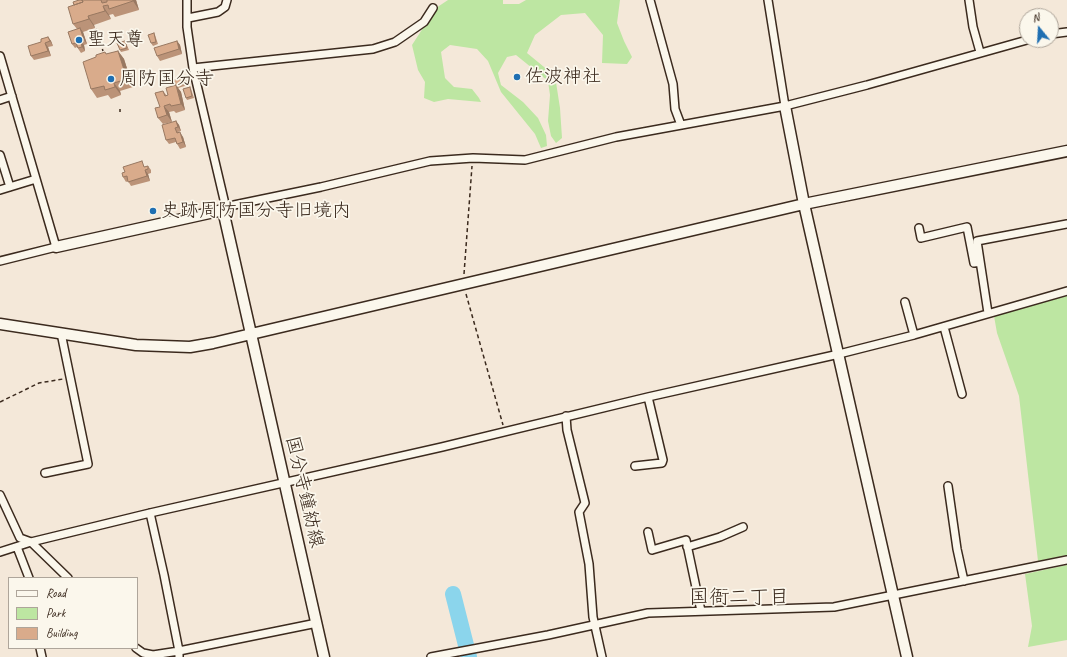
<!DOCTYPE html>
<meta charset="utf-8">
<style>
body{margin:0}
#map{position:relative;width:1067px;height:657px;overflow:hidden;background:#f4e8d9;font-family:Caveat,sans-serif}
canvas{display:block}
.legend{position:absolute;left:8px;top:577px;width:130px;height:72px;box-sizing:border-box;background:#fbf7ec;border:1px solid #aea59a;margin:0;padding:5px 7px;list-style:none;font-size:12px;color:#3b2a1e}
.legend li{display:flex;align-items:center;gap:8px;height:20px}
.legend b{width:20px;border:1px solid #aea59a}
.north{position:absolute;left:1019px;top:8px;width:40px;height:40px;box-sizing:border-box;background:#fbf7ec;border:1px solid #aea59a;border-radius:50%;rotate:342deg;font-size:11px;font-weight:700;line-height:16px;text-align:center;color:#3b2a1e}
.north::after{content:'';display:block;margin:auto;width:14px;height:18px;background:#1f6fb2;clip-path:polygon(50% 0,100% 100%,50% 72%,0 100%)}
</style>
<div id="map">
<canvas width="1067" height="657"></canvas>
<ul class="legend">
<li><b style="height:5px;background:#fbf7ec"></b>Road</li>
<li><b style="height:11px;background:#bde6a2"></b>Park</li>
<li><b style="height:11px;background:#d9ab8b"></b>Building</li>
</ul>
<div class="north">N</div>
</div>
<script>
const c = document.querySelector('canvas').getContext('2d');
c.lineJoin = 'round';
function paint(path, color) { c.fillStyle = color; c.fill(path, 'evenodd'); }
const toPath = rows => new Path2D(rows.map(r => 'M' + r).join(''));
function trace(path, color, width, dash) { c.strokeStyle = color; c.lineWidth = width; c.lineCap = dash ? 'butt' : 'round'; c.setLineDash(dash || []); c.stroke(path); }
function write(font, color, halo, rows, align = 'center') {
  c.font = font + ' Caveat,"Klee One",sans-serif'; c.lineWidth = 3.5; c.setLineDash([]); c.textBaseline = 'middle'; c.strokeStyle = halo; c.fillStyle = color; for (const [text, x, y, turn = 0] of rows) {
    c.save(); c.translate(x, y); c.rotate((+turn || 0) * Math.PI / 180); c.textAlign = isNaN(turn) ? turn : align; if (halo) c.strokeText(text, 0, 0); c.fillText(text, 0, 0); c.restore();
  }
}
const green = toPath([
 [448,0,503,0,503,4,519,4,526,0,620,0,617,23,624,41,632,57,627,64,602,63,603,35,585,13,561,15,535,35,527,53,555,76,560,108,562,138,556,143,551,136,548,121,550,95,548,81,516,55,507,57,498,73,501,85,523,102,538,118,546,135,547,146,541,148,535,134,501,92,488,61,477,49,450,45,441,52,445,78,454,87,472,89,479,98,481,102,448,99,434,102,424,98,425,82,418,70,412,45,436,8],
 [1067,296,1067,555,1038,561,1019,396,997,333,994,316],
 [1067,565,1067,640,1028,647,1032,626,1025,574]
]);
const river = toPath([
 [453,594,469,657]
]);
const path = toPath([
 [96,29,103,51],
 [120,109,120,112],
 [464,274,472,166],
 [466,294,503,425],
 [0,402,39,383,63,379]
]);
const street = toPath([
 [187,0,187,27,193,68,225,204,223,210],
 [650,0,673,84,675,109,681,125],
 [768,0,785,106],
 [969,0,973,27,980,52],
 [188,18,218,12,225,7,227,0],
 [1051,34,1067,32],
 [0,56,56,247,0,261],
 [193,68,373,49,395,42,424,22,433,8],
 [0,100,12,96],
 [0,155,10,187],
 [0,190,36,179],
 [223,210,234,205,321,187,430,161,473,158,525,160,616,137,785,106,867,85,1027,40],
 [919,228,921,238,967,227,974,263,980,262],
 [905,302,914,335],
 [988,313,977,241,1067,224],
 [944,327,962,394],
 [566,416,567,430,585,503,579,512,589,564,593,617,602,657],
 [635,466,662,463,663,460,648,397],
 [45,473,88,464,61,333],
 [948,486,957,549,964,581],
 [0,495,20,538,31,542,68,578],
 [150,513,164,575,179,651,179,657],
 [648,532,652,550,686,540,701,611],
 [17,547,29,578],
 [687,547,720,537,743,527],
 [0,552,31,542,150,513,442,447,648,397,839,354,914,335,1067,291],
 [40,648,42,657],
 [136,648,143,653,153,655,179,651,317,623],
 [431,657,548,635,648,613,834,607,1067,560]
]);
const secondary = toPath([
 [785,106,804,204,907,657],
 [56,247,223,210,324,657],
 [0,324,136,345,190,347,213,343,804,204,1067,151]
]);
const wall = toPath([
 [79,0,136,0,139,10,115,17,113,14,109,15,111,19,94,25,95,28,83,32,87,44,84,45,85,51,81,53,77,47,75,48,72,44,77,29,73,24,74,5],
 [154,33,155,35,158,44,153,46,151,43],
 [48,37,51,41,53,46,48,47,51,56,34,60,31,56],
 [177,41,180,45,182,54,160,61,157,56],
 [126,43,129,50,121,52,120,50],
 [118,51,124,59,133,87,120,91,121,95,111,99,108,95,97,98,91,89,107,54],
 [185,77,186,79,188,85,178,88,181,92,185,110,176,113,174,111,169,112,172,122,163,124,158,118,163,91,167,96,168,95,176,85],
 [191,89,194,98,187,100,186,98],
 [176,121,179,125,181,131,178,132,178,133,183,137,186,147,180,149,176,142,169,144,166,140],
 [148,166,151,170,151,173,148,174,150,181,131,186,128,181,126,182,123,177]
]);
const shadedWall = toPath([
 [133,0,136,0,139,10,133,1],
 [103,6,109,15,111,19,105,11],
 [88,16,94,25,95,28,89,19],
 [80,28,83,32,87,44,84,40],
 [48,37,51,41,53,46,50,41],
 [81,41,84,45,85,51,82,47],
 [177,41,180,45,182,54,179,49],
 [45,43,48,47,51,56,48,51],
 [118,51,124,59,133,87,127,79],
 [114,83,120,91,121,95,115,87],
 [176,85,181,92,185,110,181,104],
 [164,106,169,112,172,122,167,115],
 [176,121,179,125,181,131,178,127],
 [180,132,183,137,186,147,183,142],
 [145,170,148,174,150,181,147,176]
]);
const building = toPath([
 [79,0,82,0,83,2,74,5,73,2,79,0],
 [82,0,101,0,102,3,107,2,107,0,133,0,133,1,109,9,108,5,103,6,105,11,88,16,89,19,73,24,68,7,83,2,82,0],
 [80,28,84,40,81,41,82,47,78,48,76,43,72,44,68,32,80,28],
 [154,33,156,42,151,43,148,35,154,33],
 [48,37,50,41,45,43,48,51,31,56,28,46,41,42,41,39,48,37],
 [125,41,127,48,120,50,117,43,125,41],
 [177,41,179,49,157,56,154,48,177,41],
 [118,51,127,79,114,83,115,87,105,90,104,86,91,89,83,62,96,57,96,55,105,52,106,54,118,51],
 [185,77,186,83,176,86,174,80,185,77],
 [176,85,181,104,171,106,170,104,164,106,167,115,158,118,155,108,160,107,155,93,163,91,165,96,168,95,166,88,176,85],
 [190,87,192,96,186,98,183,89,190,87],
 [176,121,178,127,175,128,177,133,180,132,183,142,177,144,175,138,166,140,162,125,176,121],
 [142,161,144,167,148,166,148,169,145,170,147,176,128,182,127,176,123,177,122,173,125,172,123,167,142,161]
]);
const markers = [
 [79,40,4,"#1f6fb2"],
 [517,77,4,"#1f6fb2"],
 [111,79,4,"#1f6fb2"],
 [153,211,4,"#1f6fb2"]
];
const poiNames = [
 ["聖天尊",87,40],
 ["佐波神社",525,77],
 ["周防国分寺",119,79],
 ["史跡周防国分寺旧境内",161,211]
];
const streetNames = [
 ["国分寺鐘紡線",304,492,77]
];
const neighbourhoodNames = [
 ["国衙二丁目",739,598]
];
paint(green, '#bde6a2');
trace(river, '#8bd5ec', 16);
trace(street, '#3b2a1e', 10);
trace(secondary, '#3b2a1e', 13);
trace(path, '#3b2a1e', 1.5, [4, 3]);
trace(street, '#fbf7ec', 7);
trace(secondary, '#fbf7ec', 10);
paint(wall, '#bb9378');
paint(shadedWall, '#987861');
paint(building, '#d9ab8b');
trace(building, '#987861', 1);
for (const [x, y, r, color] of markers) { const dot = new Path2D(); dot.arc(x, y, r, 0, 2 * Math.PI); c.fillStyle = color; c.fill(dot); trace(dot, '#fbf7ec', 1.5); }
write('19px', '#3b2a1e', '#fbf7ec', poiNames, 'left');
write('19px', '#3b2a1e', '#fbf7ec', streetNames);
write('20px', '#3b2a1e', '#fbf7ec', neighbourhoodNames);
</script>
